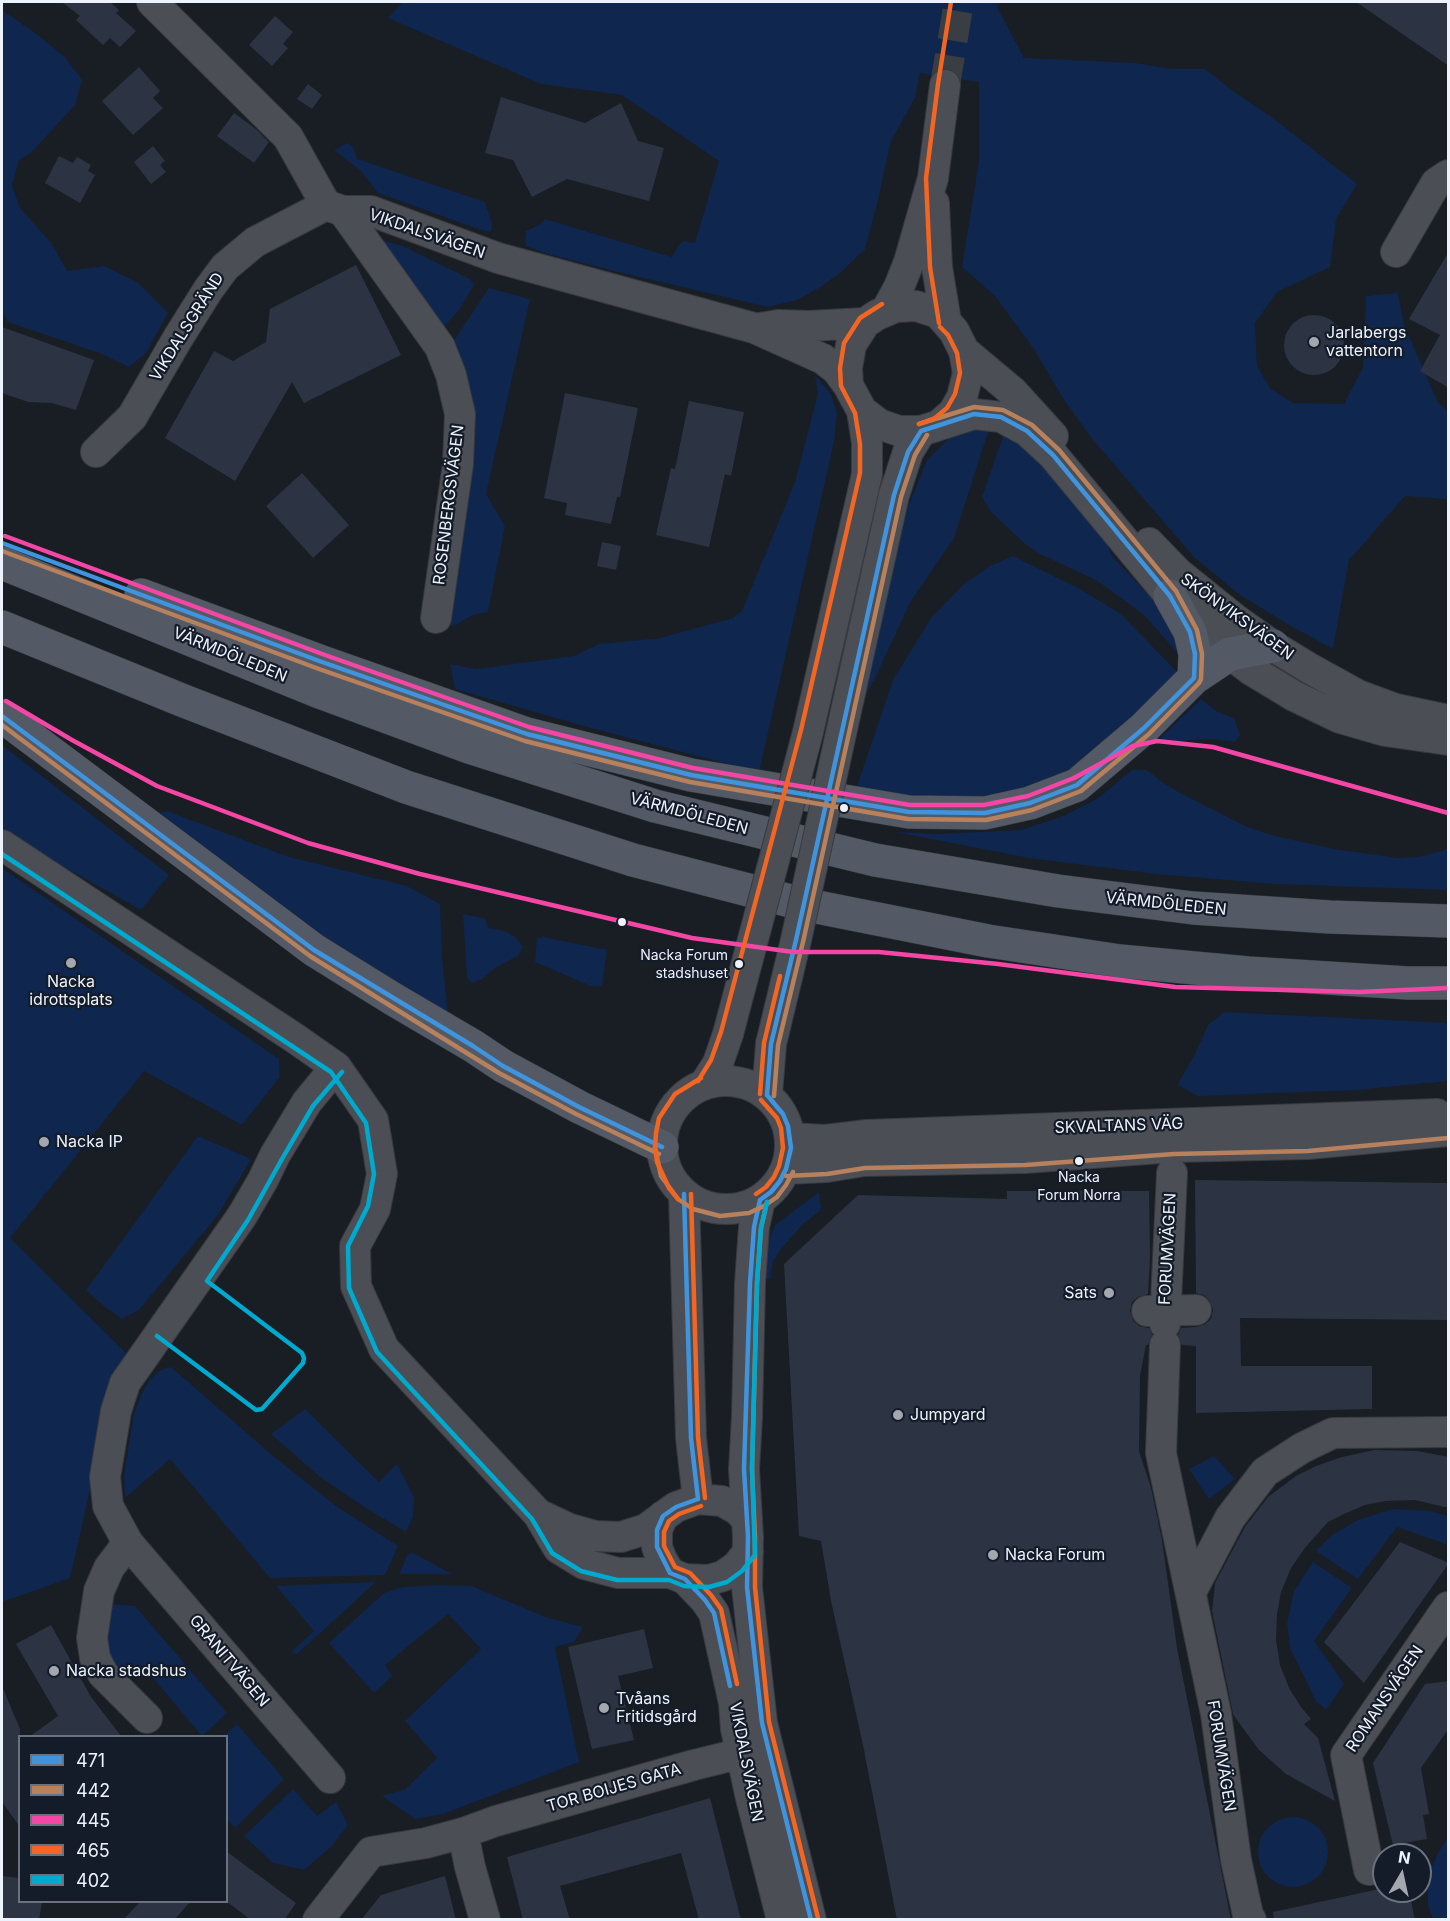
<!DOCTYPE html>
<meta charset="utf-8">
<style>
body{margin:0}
#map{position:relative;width:1450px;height:1921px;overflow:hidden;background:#191d24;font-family:Inter,sans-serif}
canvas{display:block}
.frame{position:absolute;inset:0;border:3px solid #edf3fc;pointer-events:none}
.legend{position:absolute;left:18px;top:1735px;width:210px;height:168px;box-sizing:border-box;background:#141c29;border:2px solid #6b727d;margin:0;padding:8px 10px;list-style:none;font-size:18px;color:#edf3fc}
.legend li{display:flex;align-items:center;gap:12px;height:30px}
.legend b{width:30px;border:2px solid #6b727d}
.north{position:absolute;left:1372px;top:1843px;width:60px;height:60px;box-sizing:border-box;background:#141c29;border:2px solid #6b727d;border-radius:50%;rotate:9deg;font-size:16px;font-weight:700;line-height:24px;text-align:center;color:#edf3fc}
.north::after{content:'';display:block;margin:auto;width:21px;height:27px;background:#a3a8b0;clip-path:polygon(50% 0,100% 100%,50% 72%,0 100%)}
</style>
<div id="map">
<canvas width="1450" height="1921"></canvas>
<div class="frame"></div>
<ul class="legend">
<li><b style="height:8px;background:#4094de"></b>471</li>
<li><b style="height:8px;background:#b6815c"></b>442</li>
<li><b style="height:8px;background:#f346a5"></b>445</li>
<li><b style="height:8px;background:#f26522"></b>465</li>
<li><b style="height:8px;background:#00a9ce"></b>402</li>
</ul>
<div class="north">N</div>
</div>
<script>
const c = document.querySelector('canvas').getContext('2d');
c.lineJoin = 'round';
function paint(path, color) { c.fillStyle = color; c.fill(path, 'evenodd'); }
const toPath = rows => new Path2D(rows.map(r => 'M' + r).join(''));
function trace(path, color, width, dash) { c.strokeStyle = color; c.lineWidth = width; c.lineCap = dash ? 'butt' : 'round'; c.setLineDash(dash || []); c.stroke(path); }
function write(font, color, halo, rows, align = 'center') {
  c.font = font + ' Inter,sans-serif'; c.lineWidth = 4.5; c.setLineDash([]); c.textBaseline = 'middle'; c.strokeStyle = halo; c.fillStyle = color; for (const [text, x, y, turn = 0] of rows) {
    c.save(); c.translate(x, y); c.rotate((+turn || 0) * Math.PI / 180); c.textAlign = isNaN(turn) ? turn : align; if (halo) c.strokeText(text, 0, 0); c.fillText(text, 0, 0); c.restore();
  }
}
const green = toPath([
 [403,2,999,2,997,7,1024,58,1136,63,1172,69,1205,69,1233,91,1273,118,1357,184,1336,219,1330,267,1277,292,1255,323,1257,366,1270,388,1293,403,1344,404,1363,367,1366,296,1398,293,1404,325,1438,403,1448,411,1448,499,1405,496,1349,560,1333,649,1289,625,1240,595,1194,557,1093,440,1064,400,1034,349,995,296,962,267,979,160,979,82,920,73,915,98,891,141,877,204,865,249,840,273,819,288,797,300,768,307,618,272,548,254,526,246,525,241,526,231,541,224,545,219,672,257,679,245,683,241,695,243,719,161,622,95,541,84,388,18],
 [2,10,34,32,65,57,82,80,75,105,31,153,19,160,12,185,20,208,52,244,67,271,104,266,137,282,168,313,146,353,129,367,102,354,8,322,2,311],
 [348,143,353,147,357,159,485,202,492,224,491,232,481,230,378,193,361,171,334,150],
 [382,240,405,247,470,279,474,285,459,310,439,332],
 [489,288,530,299,486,494,505,526,488,612,473,615,453,626,446,624,451,345],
 [815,375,831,394,837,413,834,442,759,772,587,727,455,689,450,664,476,669,574,656,599,644,660,638,733,618,742,611,795,482,818,394],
 [966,429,989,429,954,538,911,601,874,680,860,705,908,507,927,460,950,437],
 [1005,431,1027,442,1101,529,1112,556,1171,619,1187,663,1143,614,1096,580,1040,554,1026,545,990,511,982,497],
 [1013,556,1078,588,1121,614,1179,674,1133,715,1077,771,1021,792,953,801,855,792,893,680,931,618,963,585,990,566],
 [1201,699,1216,711,1234,718,1240,735,1235,742,1210,739,1162,742,1162,736],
 [2,745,169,875,141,910,39,853,2,827],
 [1132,770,1147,770,1163,783,1184,795,1245,826,1271,835,1334,849,1398,858,1418,857,1448,849,1448,890,1276,884,1156,874,1029,858,895,832,939,834,1021,830,1061,817,1097,799],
 [167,811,286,856,407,886,440,904,442,957,448,1015,327,940,208,852,160,813],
 [2,868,279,1059,279,1078,242,1125,144,1071,10,1238,126,1353,121,1365,99,1450,70,1578,2,1602],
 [463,914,486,919,488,928,505,931,515,937,523,947,518,956,495,968,482,979,472,983,467,978],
 [543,937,607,950,602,986,591,986,535,962,537,938],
 [1224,1012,1448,1023,1448,1081,1356,1090,1198,1096,1178,1085,1179,1082,1195,1054,1208,1025],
 [198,1136,251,1159,218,1215,139,1310,122,1319,105,1307,86,1290],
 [819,1192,821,1210,802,1225,782,1248,773,1261,770,1279,758,1280,764,1252,775,1225],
 [171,1367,272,1455,336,1506,398,1546,385,1575,270,1578,170,1459,125,1498,124,1476,134,1413,143,1391,149,1381,159,1371],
 [305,1409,379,1482,397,1464,414,1497,413,1516,406,1532,369,1510,320,1477,271,1434],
 [1214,1456,1235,1479,1209,1499,1189,1469],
 [1393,1509,1430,1511,1448,1516,1448,1540,1446,1544,1397,1527,1358,1579,1316,1551,1332,1535,1358,1520],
 [413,1553,452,1574,399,1574,408,1554],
 [1313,1562,1352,1588,1314,1641,1344,1684,1326,1710,1316,1701,1290,1648,1287,1623,1294,1591],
 [376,1582,296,1655,292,1651,314,1631,276,1586],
 [437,1585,471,1586,548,1618,583,1627,574,1642,555,1647,579,1762,443,1814,415,1819,382,1796,406,1789,437,1758,405,1721,481,1649,448,1614,385,1665,392,1676,374,1693,329,1643,384,1593,403,1587],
 [109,1604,135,1606,227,1713,202,1736,148,1672,119,1676,106,1650],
 [237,1724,284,1779,235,1828,227,1819,226,1736,224,1736],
 [293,1789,317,1816,336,1802,348,1825,332,1846,304,1870,273,1863,244,1836],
 '1258 1852a35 35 0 1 1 70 0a35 35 0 1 1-70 0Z',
 [1448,1837,1448,1919,1433,1919,1428,1906,1428,1876,1438,1853]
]);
const building = toPath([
 [62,2,110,2,119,10,116,13,136,31,120,47,110,38,103,45,76,20,80,16],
 [1356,2,1449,2,1449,66],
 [275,16,293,32,283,44,288,48,272,66,249,45],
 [139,67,160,91,153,98,163,108,133,135,102,101],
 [308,84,322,95,312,109,297,99],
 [501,97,585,123,621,103,638,141,664,148,649,201,567,179,532,197,513,160,485,153],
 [234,113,256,129,269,142,254,163,217,136],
 [153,146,165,161,160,165,166,172,151,184,134,162],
 [59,156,73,163,77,157,91,165,88,171,95,175,80,203,45,183],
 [1449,251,1449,388,1420,371,1440,335,1409,319],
 [356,265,401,355,304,403,292,382,235,481,165,438,214,351,233,361,266,342,270,309],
 '1284 345a30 30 0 1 1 60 0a30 30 0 1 1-60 0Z',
 [2,327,94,360,76,410,52,403,28,402,2,393],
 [565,393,638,408,620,497,617,497,611,524,565,515,567,503,544,498],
 [689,401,744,412,731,476,725,474,709,547,656,535,671,468,675,469],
 [302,473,349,525,313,558,266,506],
 [602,542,621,546,616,570,597,566],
 [1195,1180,1449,1183,1449,1320,1240,1318,1241,1366,1372,1366,1372,1409,1196,1413,1196,1346,1182,1345,1178,1335,1181,1328,1196,1327,1205,1324,1211,1319,1213,1310,1210,1301,1204,1295,1196,1293],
 [1007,1191,1149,1191,1150,1257,1148,1294,1138,1297,1132,1302,1130,1311,1133,1320,1139,1326,1149,1328,1152,1334,1148,1345,1146,1345,1140,1376,1139,1451,1151,1488,1162,1540,1177,1648,1231,1920,897,1920,863,1745,831,1601,821,1541,799,1536,784,1264,858,1195,1007,1199],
 [1374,1450,1417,1451,1449,1457,1449,1508,1415,1500,1385,1501,1365,1505,1346,1513,1328,1522,1304,1549,1291,1568,1281,1592,1277,1614,1276,1640,1280,1665,1289,1688,1301,1707,1311,1719,1304,1724,1318,1738,1335,1801,1286,1774,1259,1750,1237,1720,1233,1714,1212,1611,1215,1583,1245,1527,1268,1497,1296,1476,1316,1466,1342,1457],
 [1400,1542,1449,1563,1364,1683,1324,1642],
 [51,1625,91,1697,122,1737,29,1737,58,1716,16,1644],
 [644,1629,653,1668,618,1676,634,1740,592,1749,568,1647],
 [1449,1681,1449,1728,1421,1768,1429,1814,1423,1815,1427,1839,1393,1845,1373,1763,1425,1684],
 [2,1686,20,1729,20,1827,2,1802],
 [710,1798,741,1920,699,1920,681,1853,560,1886,570,1920,523,1920,507,1857],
 [226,1851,296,1903,284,1920,251,1920,226,1901],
 [2,1876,20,1878,20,1902,42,1902,39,1920,2,1920],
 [445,1876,456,1920,361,1920,381,1895],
 [1384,1888,1384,1891,1409,1891,1415,1920,1274,1920,1273,1912],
 [140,1902,190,1902,174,1920,123,1920]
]);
const minorTunnel = toPath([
 [945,85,959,2]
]);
const minor = toPath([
 [152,2,288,137,326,205,343,211,371,211,498,258,754,328,823,359,837,370,848,385],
 [934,203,937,267,946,322],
 [343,211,440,347,451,375,460,414,458,464,436,618],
 [1396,252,1436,183,1448,175],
 [886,311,899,287,909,262,933,178,945,85],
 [760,328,778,325,809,326,865,323],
 [964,351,1013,392,1053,436],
 [939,425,953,413,962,397,968,373,964,351,954,331,938,313,916,306,896,307,877,315,865,323,851,345,847,368,848,385,862,411,879,424,899,431,921,431,974,414,1001,417,1027,431,1053,455,1170,596,1230,654,1251,670,1294,696,1340,718,1385,731,1448,740],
 [96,452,132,417,178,338,208,290,225,267,255,242,326,205],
 [1149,543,1178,573,1235,619,1273,646,1309,668,1358,695,1396,709,1448,720],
 [808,732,867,474,867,443,862,411],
 [840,738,894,495,908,452,921,431],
 [2,845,296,1039,336,1067,373,1120,382,1174,375,1209,355,1246,356,1286,384,1349,538,1514,558,1548,584,1564,618,1573,670,1573],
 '662 1145a64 64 0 1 1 128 0a64 64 0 1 1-128 0Z',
 [704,1085,718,1063,728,1034],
 [767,1095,771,1044],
 [790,1138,825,1140,867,1135,1437,1114],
 [786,1169,827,1167,864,1161,1025,1158,1174,1147,1308,1144,1448,1131],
 [684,1194,691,1438,698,1499],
 [760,1200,754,1227,750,1283,747,1417,744,1469,748,1537,747,1587,762,1723,811,1920],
 [1147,1311,1196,1310],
 [1165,1324,1172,1173],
 [1165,1345,1161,1453,1216,1714,1236,1860,1248,1915,1251,1920],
 [538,1514,570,1529,595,1536,621,1537,646,1529,676,1507,698,1499,722,1501,738,1510,747,1520],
 [663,1516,657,1530,657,1547,662,1560,670,1573,685,1579,709,1580,723,1576,737,1566,748,1552],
 [128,1543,109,1568,99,1591,92,1638,95,1658,103,1674,147,1718],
 [685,1579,705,1600,714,1613,734,1703,736,1729,751,1798,782,1920],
 [1191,1592,1230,1518,1265,1472,1302,1448,1333,1433,1448,1432],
 [330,1778,128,1543,108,1506,105,1477,116,1411,125,1383,242,1216,263,1180,275,1155,307,1102,336,1067],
 [463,1833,470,1867,485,1920],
 [1369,1870,1346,1755,1448,1607],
 [318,1920,371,1852,426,1843,463,1833,496,1821,694,1765,767,1747]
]);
const highway = toPath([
 [2,563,317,691,469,747,655,806,875,860,1058,891,1193,908,1330,917,1448,921],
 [141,595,322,662,527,734,691,775,909,812,985,813,1030,803,1077,785,1144,728,1194,678,1195,654,1190,632,1170,596],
 [2,627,184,701,406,787,633,860,802,904,988,941,1120,961,1248,973,1408,983,1448,983],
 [1194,678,1230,654,1273,646],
 [2,716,314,950,393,999,473,1046,503,1066,579,1107,662,1147]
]);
const minorBridge = toPath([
 [728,1034,808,732],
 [771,1044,796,940,840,738]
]);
const bus1 = toPath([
 [2,543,322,662,527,734,691,775,909,812,985,813,1030,803,1077,785,1144,728,1194,678,1195,654,1190,632,1170,596,1053,455,1027,431,1001,417,974,414,921,431],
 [2,716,314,950,473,1046,503,1066,579,1107,662,1147],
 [767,1095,771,1044,796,940,894,495,908,452,921,431],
 [684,1194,691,1438,698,1499],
 [760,1200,754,1227,750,1283,744,1469,748,1537,747,1587,762,1723,811,1920],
 [760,1200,771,1192,780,1181,786,1169,791,1148,788,1126,783,1114,767,1095],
 [698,1499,676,1507,663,1516,657,1530,657,1547,670,1573,685,1579,705,1600,714,1613,730,1686]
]);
const bus2 = toPath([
 [2,551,319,669,525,741,690,782,908,819,986,820,1032,810,1081,791,1149,734,1199,683,1201,679,1202,654,1197,630,1176,591,1059,450,1032,425,1003,410,974,407,919,424],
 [2,725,310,956,499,1073,576,1114,659,1154],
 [774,1096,778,1045,803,942,901,497,915,455,927,435],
 [655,1148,661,1176,678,1199,693,1209,720,1216,749,1213,764,1206,777,1197,786,1185,793,1172],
 [786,1176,827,1174,865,1168,1025,1165,1174,1154,1308,1151,1448,1138]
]);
const bus3 = toPath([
 [5,536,325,655,529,727,693,768,910,805,984,805,1028,796,1074,778,1133,746,1157,741,1213,747,1448,813],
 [6,701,72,740,157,786,308,843,420,874,692,938,793,952,879,952,998,964,1175,987,1359,992,1448,988]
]);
const bus4 = toPath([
 [939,323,930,267,926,178,938,84,951,2],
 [919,424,935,418,947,408,955,394,960,373,957,353,948,335,940,327],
 [698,1081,711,1060,721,1032,801,730,860,473,860,444,855,413,841,386,840,368,844,343,860,318,882,304],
 [760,1094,764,1043,780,976],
 [691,1194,698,1437,705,1498],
 [756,1194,766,1187,774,1177,779,1166,783,1148,781,1128,777,1118,761,1100],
 [678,1199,669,1188,657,1162,655,1147,656,1133,659,1118,675,1094,701,1078],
 [767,1202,761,1228,757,1283,752,1469,755,1537,755,1587,769,1722,818,1918],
 [701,1506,679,1514,669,1521,664,1532,664,1546,675,1567,690,1573,711,1595,721,1609,737,1684]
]);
const bus5 = toPath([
 [2,854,331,1072,366,1123,374,1174,368,1206,348,1246,349,1288,377,1352,532,1519,552,1553,581,1571,617,1580,669,1580,684,1586,709,1587,727,1582,742,1571,755,1555,752,1469,757,1283,761,1228,767,1202],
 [157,1336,256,1410,262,1409,303,1363,304,1358,302,1353,207,1281,248,1220,282,1159,313,1106,342,1072]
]);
const markers = [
 [1314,342,6,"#a3a8b0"],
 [844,808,5,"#edf3fc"],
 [622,922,5,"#edf3fc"],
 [71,963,6,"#a3a8b0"],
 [739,964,5,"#edf3fc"],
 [44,1142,6,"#a3a8b0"],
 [1079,1161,5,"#edf3fc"],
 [1109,1293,6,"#a3a8b0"],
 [898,1415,6,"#a3a8b0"],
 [993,1555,6,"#a3a8b0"],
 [54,1671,6,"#a3a8b0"],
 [604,1708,6,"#a3a8b0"]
];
const busNames = [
 ["Nacka Forum",728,956],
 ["stadshuset",728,974],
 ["Nacka",1079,1178,"center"],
 ["Forum Norra",1079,1196,"center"]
];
const streetNames = [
 ["VIKDALSVÄGEN",427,234,19],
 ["VIKDALSGRÄND",187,327,-58],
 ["ROSENBERGSVÄGEN",449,505,-83],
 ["SKÖNVIKSVÄGEN",1237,617,36],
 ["VÄRMDÖLEDEN",230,655,22],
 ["VÄRMDÖLEDEN",689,814,15],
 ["VÄRMDÖLEDEN",1166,904,6],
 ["SKVALTANS VÄG",1119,1126,-2],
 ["FORUMVÄGEN",1168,1249,-87],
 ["GRANITVÄGEN",229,1661,50],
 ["ROMANSVÄGEN",1385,1699,-56],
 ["FORUMVÄGEN",1221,1756,81],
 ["VIKDALSVÄGEN",746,1762,79],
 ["TOR BOIJES GATA",614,1788,-16]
];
const poiNames = [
 ["Jarlabergs",1326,333],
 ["vattentorn",1326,351],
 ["Nacka",71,982,"center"],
 ["idrottsplats",71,1000,"center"],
 ["Nacka IP",56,1142],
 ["Sats",1097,1293,"right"],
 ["Jumpyard",910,1415],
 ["Nacka Forum",1005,1555],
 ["Nacka stadshus",66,1671],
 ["Tvåans",616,1699],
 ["Fritidsgård",616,1717]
];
paint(green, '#0f264e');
paint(building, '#2c3443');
trace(minorTunnel, '#393d44', 30, [30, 15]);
trace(minor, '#373a40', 32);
trace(highway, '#373a40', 34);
trace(minor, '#4b4e54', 30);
trace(highway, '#545a65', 33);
trace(minorBridge, '#373a40', 32, []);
trace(minorBridge, '#4b4e54', 30);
trace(bus1, '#4094de', 4.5);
trace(bus2, '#b6815c', 4.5);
trace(bus3, '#f346a5', 4.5);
trace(bus4, '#f26522', 4.5);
trace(bus5, '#00a9ce', 4.5);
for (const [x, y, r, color] of markers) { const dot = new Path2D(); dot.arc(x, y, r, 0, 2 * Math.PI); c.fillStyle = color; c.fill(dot); trace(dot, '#141c29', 2); }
write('14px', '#edf3fc', '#141c29', busNames, 'right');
write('16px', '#edf3fc', '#141c29', streetNames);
write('16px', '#edf3fc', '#141c29', poiNames, 'left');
</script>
